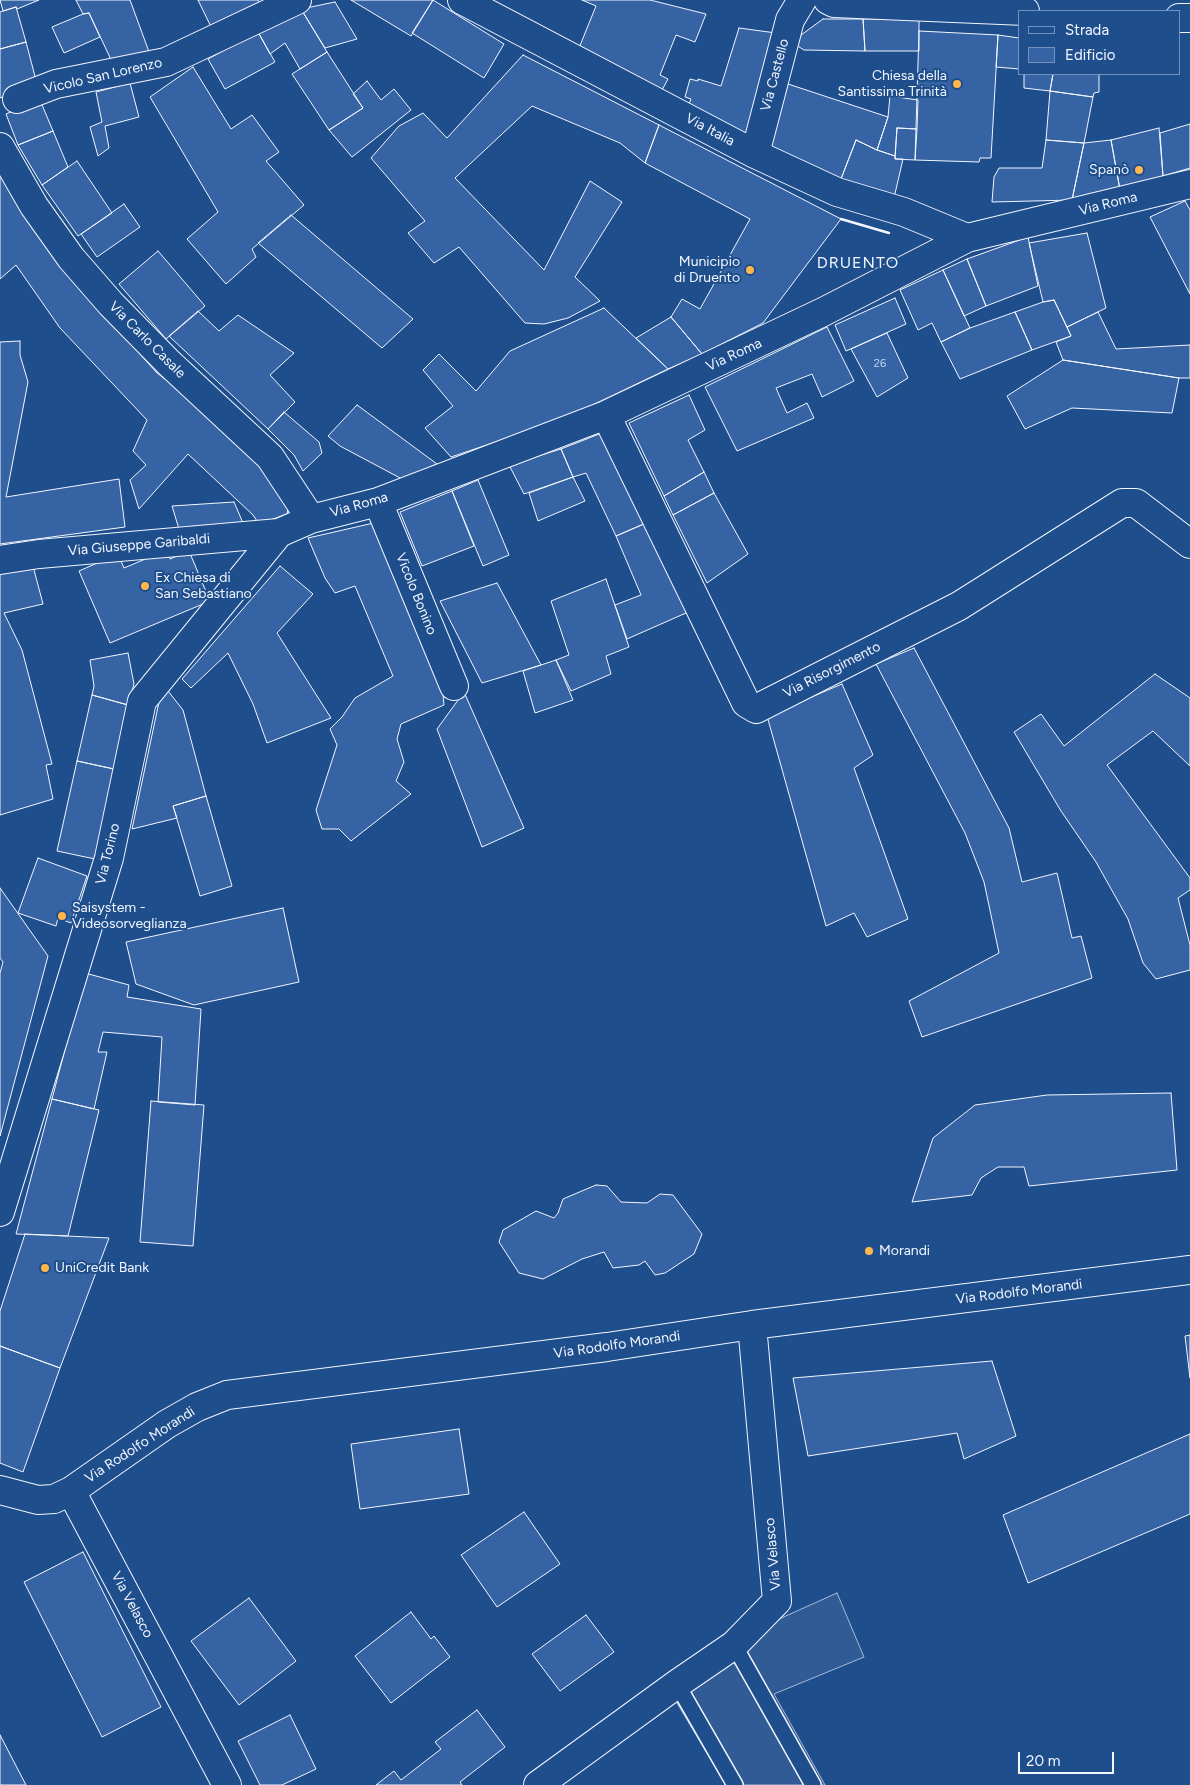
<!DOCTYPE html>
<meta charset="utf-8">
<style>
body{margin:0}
#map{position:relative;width:1190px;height:1785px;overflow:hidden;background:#1f4e8c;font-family:Figtree,sans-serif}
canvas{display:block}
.legend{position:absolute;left:1018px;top:10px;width:162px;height:65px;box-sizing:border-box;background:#1f4e8c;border:1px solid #7391ba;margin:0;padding:6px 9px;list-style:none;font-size:15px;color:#f2f6ff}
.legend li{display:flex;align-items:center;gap:10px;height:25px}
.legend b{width:25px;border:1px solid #7391ba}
.scale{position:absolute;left:1018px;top:1752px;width:96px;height:22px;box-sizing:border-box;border:2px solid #f2f6ff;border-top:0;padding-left:6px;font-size:15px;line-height:18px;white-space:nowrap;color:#f2f6ff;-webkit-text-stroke:4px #1f4e8c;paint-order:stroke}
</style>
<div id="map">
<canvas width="1190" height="1785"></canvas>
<ul class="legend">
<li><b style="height:6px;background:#1f4e8c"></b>Strada</li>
<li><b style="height:14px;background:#3563a3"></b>Edificio</li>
</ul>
<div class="scale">20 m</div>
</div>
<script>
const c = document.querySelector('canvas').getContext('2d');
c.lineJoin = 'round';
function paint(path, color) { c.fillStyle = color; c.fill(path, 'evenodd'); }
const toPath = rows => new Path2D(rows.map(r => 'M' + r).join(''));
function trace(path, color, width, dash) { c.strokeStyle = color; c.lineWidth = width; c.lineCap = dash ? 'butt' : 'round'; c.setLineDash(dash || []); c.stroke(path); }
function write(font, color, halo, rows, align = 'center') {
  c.font = font + ' Figtree,sans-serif'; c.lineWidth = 4; c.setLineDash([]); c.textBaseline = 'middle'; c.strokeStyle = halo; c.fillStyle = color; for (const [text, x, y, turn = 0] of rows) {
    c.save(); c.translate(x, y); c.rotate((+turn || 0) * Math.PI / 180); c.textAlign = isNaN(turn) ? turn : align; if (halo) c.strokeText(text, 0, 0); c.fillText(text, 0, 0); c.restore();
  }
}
const parking = toPath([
 [837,1593,864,1657,774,1694,825,1785,726,1785,674,1698,768,1624,837,1593]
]);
const building = toPath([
 [0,0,39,0,17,9,16,7,3,11,0,0],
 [76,0,130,0,152,60,115,68,89,13,83,14,76,0],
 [198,0,258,0,263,10,214,33,198,0],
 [351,0,433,0,411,36,351,0],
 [433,0,504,44,484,78,412,33,433,0],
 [582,0,650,0,706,14,695,42,676,35,660,75,668,79,662,90,579,48,596,6,582,0],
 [335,2,357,39,325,48,301,9,335,2],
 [16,7,26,42,0,49,0,12,16,7],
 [301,9,327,52,300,69,285,43,270,54,258,32,301,9],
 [89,13,100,37,64,53,52,27,83,14,89,13],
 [823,19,863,19,865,51,804,50,796,45,797,38,823,19],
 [863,19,919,19,919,51,865,51,863,19],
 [739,28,776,33,749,135,689,104,691,99,685,97,690,79,698,81,698,79,721,86,739,28],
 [919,31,998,35,991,158,980,158,979,162,915,160,919,31],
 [258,32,275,62,225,89,208,59,258,32],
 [998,35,1019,38,1019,69,996,67,998,35],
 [26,42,37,84,0,98,0,49,26,42],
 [327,52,363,108,329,130,292,74,327,52],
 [523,55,659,125,645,163,620,143,532,106,455,178,544,270,590,181,622,202,575,277,600,301,568,318,544,324,525,323,459,247,434,263,408,233,425,221,371,158,399,126,423,113,447,138,523,55],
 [193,67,231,129,252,115,279,152,266,161,304,205,252,249,256,257,226,284,187,239,218,212,150,97,193,67],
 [1024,74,1053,74,1050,91,1024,88,1024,74],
 [1053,74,1099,74,1099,92,1094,93,1093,97,1050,91,1053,74],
 [367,81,381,100,394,89,411,110,352,157,329,130,363,108,353,94,367,81],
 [130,83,139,117,105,126,109,148,98,156,90,127,102,122,96,92,130,83],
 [788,84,888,117,877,150,856,140,841,179,770,148,788,84],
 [1050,91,1093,97,1084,143,1046,140,1050,91],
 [890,96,918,100,917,129,897,128,895,156,877,150,888,117,890,96],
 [40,100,53,131,18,145,6,114,40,100],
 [1190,124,1190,168,1163,176,1160,133,1190,124],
 [659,125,841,219,763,323,702,354,671,317,682,299,700,309,750,219,645,163,659,125],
 [897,128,917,129,915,160,895,159,897,128],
 [1159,128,1163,176,1120,190,1111,140,1159,128],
 [53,131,68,167,42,185,18,145,53,131],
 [856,140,877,150,895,156,895,159,903,159,894,198,841,179,856,140],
 [1046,140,1084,143,1072,200,992,202,994,177,999,168,1042,168,1046,140],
 [1111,140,1120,190,1072,200,1084,143,1111,140],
 [77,161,112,213,78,236,42,185,77,161],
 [0,165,86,294,157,373,204,409,248,451,290,500,287,514,259,524,253,515,188,454,139,509,130,480,146,465,133,451,147,420,60,328,16,265,0,279,0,165],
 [1185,201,1190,210,1190,294,1150,217,1185,201],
 [124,204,140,227,97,257,81,234,124,204],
 [291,215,413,319,382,348,258,243,291,215],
 [1087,233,1106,308,1067,327,1054,300,1043,302,1029,243,1087,233],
 [1028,237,1038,286,986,306,967,259,1028,237],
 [158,251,205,306,166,339,119,284,158,251],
 [967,259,986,306,964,316,943,270,967,259],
 [943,270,970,328,941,342,932,323,918,330,900,290,943,270],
 [895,298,906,324,846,351,835,325,895,298],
 [1054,300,1071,336,1032,350,1015,312,1043,302,1054,300],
 [604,308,668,369,561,420,451,457,425,428,453,406,423,370,439,354,476,391,510,351,604,308],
 [198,311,219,331,238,315,294,353,270,375,295,402,268,429,169,336,198,311],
 [1015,312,1032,350,960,379,941,342,970,328,1015,312],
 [1098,312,1116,349,1190,345,1190,378,1179,378,1063,360,1056,342,1071,336,1067,327,1098,312],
 [671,317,702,354,668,369,636,338,671,317],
 [827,327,854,381,822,397,812,374,776,388,787,413,807,403,814,418,737,451,705,387,827,327],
 [887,333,908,378,877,397,851,349,887,333],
 [20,341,20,355,28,382,6,497,119,479,125,527,0,544,0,342,20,341],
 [1063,360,1179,378,1172,413,1072,408,1025,429,1007,396,1063,360],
 [689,395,705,430,688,440,704,472,664,496,629,423,689,395],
 [357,405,437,464,402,479,340,446,328,436,357,405],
 [284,412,319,442,322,453,303,471,294,455,268,429,284,412],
 [607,431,653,520,616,536,586,473,573,477,561,449,607,431],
 [561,449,573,477,524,494,509,465,561,449],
 [704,472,714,493,673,515,664,496,704,472],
 [573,477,585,501,538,521,529,493,573,477],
 [478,480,509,555,483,566,452,491,478,480],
 [452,491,474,546,422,566,400,512,452,491],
 [714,493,748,554,707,583,673,515,714,493],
 [234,502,243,523,179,529,172,506,234,502],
 [653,520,695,609,627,639,615,605,641,595,616,536,653,520],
 [378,522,441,672,444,705,401,724,397,739,404,762,396,781,411,794,351,841,339,829,322,829,316,810,337,745,330,729,342,717,355,698,393,676,355,586,335,593,325,578,308,538,378,522],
 [167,550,170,559,189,551,210,601,110,643,79,571,118,554,124,568,167,550],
 [33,566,43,604,4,613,22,650,52,764,46,765,53,799,0,815,0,574,33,566],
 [280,566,313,594,277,633,331,718,267,743,253,704,228,653,191,688,182,679,280,566],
 [606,579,629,647,606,656,611,674,571,691,556,660,569,655,551,601,606,579],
 [497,583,541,665,482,683,440,601,497,583],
 [914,648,1009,828,1022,882,1057,873,1072,938,1081,936,1092,978,922,1037,909,1001,999,953,984,882,965,833,876,664,914,648],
 [128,653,134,684,128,705,92,695,94,686,90,660,128,653],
 [556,660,573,700,535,713,523,671,556,660],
 [1155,674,1190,698,1190,766,1153,731,1107,765,1190,878,1190,890,1178,898,1190,945,1190,970,1156,979,1143,963,1128,919,1096,862,1061,811,1014,732,1041,714,1064,746,1155,674],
 [842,684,873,755,854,768,908,919,867,937,854,913,826,926,767,716,842,684],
 [168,691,183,710,206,796,173,806,177,818,132,829,159,702,168,691],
 [464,692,524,828,482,847,437,729,464,692],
 [92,695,128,705,114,769,77,761,92,695],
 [77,761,114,769,95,859,57,851,77,761],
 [206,796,232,886,200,896,173,806,206,796],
 [38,858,87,876,71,923,58,918,56,926,18,913,38,858],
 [0,888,48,956,0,1136,0,973,3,962,0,958,0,888],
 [283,908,299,982,194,1005,136,984,126,942,283,908],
 [85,973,129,985,127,997,201,1009,195,1105,158,1102,162,1037,103,1032,98,1052,107,1052,94,1109,52,1099,85,973],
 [1171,1093,1177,1170,1029,1186,1024,1167,998,1167,981,1178,972,1195,912,1202,933,1138,975,1105,1047,1095,1171,1093],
 [52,1099,99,1110,68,1236,16,1234,52,1099],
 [151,1101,204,1105,193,1246,140,1242,151,1101],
 [596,1185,607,1186,621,1202,647,1203,660,1194,673,1195,702,1234,694,1254,665,1273,655,1275,645,1261,639,1265,613,1268,604,1252,582,1259,543,1279,519,1273,499,1242,503,1230,536,1211,554,1218,558,1213,563,1199,596,1185],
 [25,1234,109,1238,60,1368,0,1346,0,1311,25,1234],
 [1190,1335,1190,1378,1185,1336,1190,1335],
 [0,1346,60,1368,23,1472,0,1463,0,1346],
 [992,1361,1016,1436,964,1459,957,1433,808,1456,793,1378,992,1361],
 [459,1429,469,1494,360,1509,351,1444,459,1429],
 [1190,1434,1190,1514,1028,1583,1003,1515,1190,1434],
 [524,1512,560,1564,497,1607,461,1555,524,1512],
 [83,1552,161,1707,102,1737,24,1582,83,1552],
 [249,1598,296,1661,239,1705,191,1641,249,1598],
 [411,1612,431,1639,434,1636,450,1657,391,1703,355,1656,411,1612],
 [586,1615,614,1652,560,1691,532,1654,586,1615],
 [477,1710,505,1747,460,1782,462,1785,376,1785,394,1771,401,1780,441,1749,435,1742,477,1710],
 [290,1715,316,1769,282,1785,260,1785,238,1741,290,1715],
 [0,1735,26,1785,0,1785,0,1735]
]);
const lane = toPath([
 [734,1645,813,1785],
 [677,1684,735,1785]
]);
const street = toPath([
 [462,0,755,154,837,192,904,212,967,238],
 [828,0,834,3,1025,11],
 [1179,18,1190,18],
 [17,99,56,84,166,62,297,0],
 [0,147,34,206,71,258,111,304,169,363,270,457,311,519],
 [755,154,790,20,802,0],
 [606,415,746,703,756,709,959,606,1122,503,1136,503,1190,544],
 [378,502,454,686],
 [0,560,39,554,279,533,311,519,378,502,606,415,823,312,967,238,1190,184],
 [0,1212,109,858,142,701,279,533],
 [0,1490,38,1500,54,1499,71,1491,167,1424,197,1407,227,1395,607,1347,752,1325,1190,1270],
 [71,1491,227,1785],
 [538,1785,677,1684,734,1645,777,1601,752,1325]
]);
const wall = toPath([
 [841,219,889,233]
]);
const markers = [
 [957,84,5,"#ffb74d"],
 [1139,170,5,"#ffb74d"],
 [750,270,5,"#ffb74d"],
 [145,586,5,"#ffb74d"],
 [62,916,5,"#ffb74d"],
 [869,1251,5,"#ffb74d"],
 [45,1268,5,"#ffb74d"]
];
const numberNames = [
 ["26",880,364]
];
const streetNames = [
 ["Via Castello",775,75,-75],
 ["Vicolo San Lorenzo",103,76,-13],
 ["Via Italia",710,130,28],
 ["Via Roma",1108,204,-14],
 ["Via Carlo Casale",147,340,45],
 ["Via Roma",734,355,-25],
 ["Via Roma",359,505,-16],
 ["Via Giuseppe Garibaldi",139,545,-5],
 ["Vicolo Bonino",416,594,68],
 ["Via Risorgimento",832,670,-27],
 ["Via Torino",108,854,-76],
 ["Via Rodolfo Morandi",1019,1292,-7],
 ["Via Rodolfo Morandi",617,1345,-8],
 ["Via Rodolfo Morandi",140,1445,-33],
 ["Via Velasco",773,1554,-95],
 ["Via Velasco",132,1605,62]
];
const poiNames = [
 ["Chiesa della",947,76,"right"],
 ["Santissima Trinità",947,92,"right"],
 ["Spanò",1129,170,"right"],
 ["Municipio",740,262,"right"],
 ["di Druento",740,278,"right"],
 ["Ex Chiesa di",155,578],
 ["San Sebastiano",155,594],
 ["Saisystem -",72,908],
 ["Videosorveglianza",72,924],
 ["Morandi",879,1251],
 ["UniCredit Bank",55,1268]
];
const quarterNames = [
 ["DRUENTO",858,263]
];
paint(parking, '#305b95');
trace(parking, '#a8bbd7', 1);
paint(building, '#3563a3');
trace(building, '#f2f6ff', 1);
trace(lane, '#f2f6ff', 18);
trace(street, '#f2f6ff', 30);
trace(lane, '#1f4e8c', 15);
trace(street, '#1f4e8c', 28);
trace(wall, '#f2f6ff', 2.5);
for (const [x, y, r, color] of markers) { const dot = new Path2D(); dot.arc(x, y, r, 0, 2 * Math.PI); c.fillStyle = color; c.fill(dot); trace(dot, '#1f4e8c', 2); }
write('11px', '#c3d1e8', null, numberNames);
write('14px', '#f2f6ff', '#1f4e8c', streetNames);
write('14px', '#f2f6ff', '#1f4e8c', poiNames, 'left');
c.letterSpacing = '1px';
write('16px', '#f2f6ff', '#1f4e8c', quarterNames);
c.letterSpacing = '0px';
</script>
